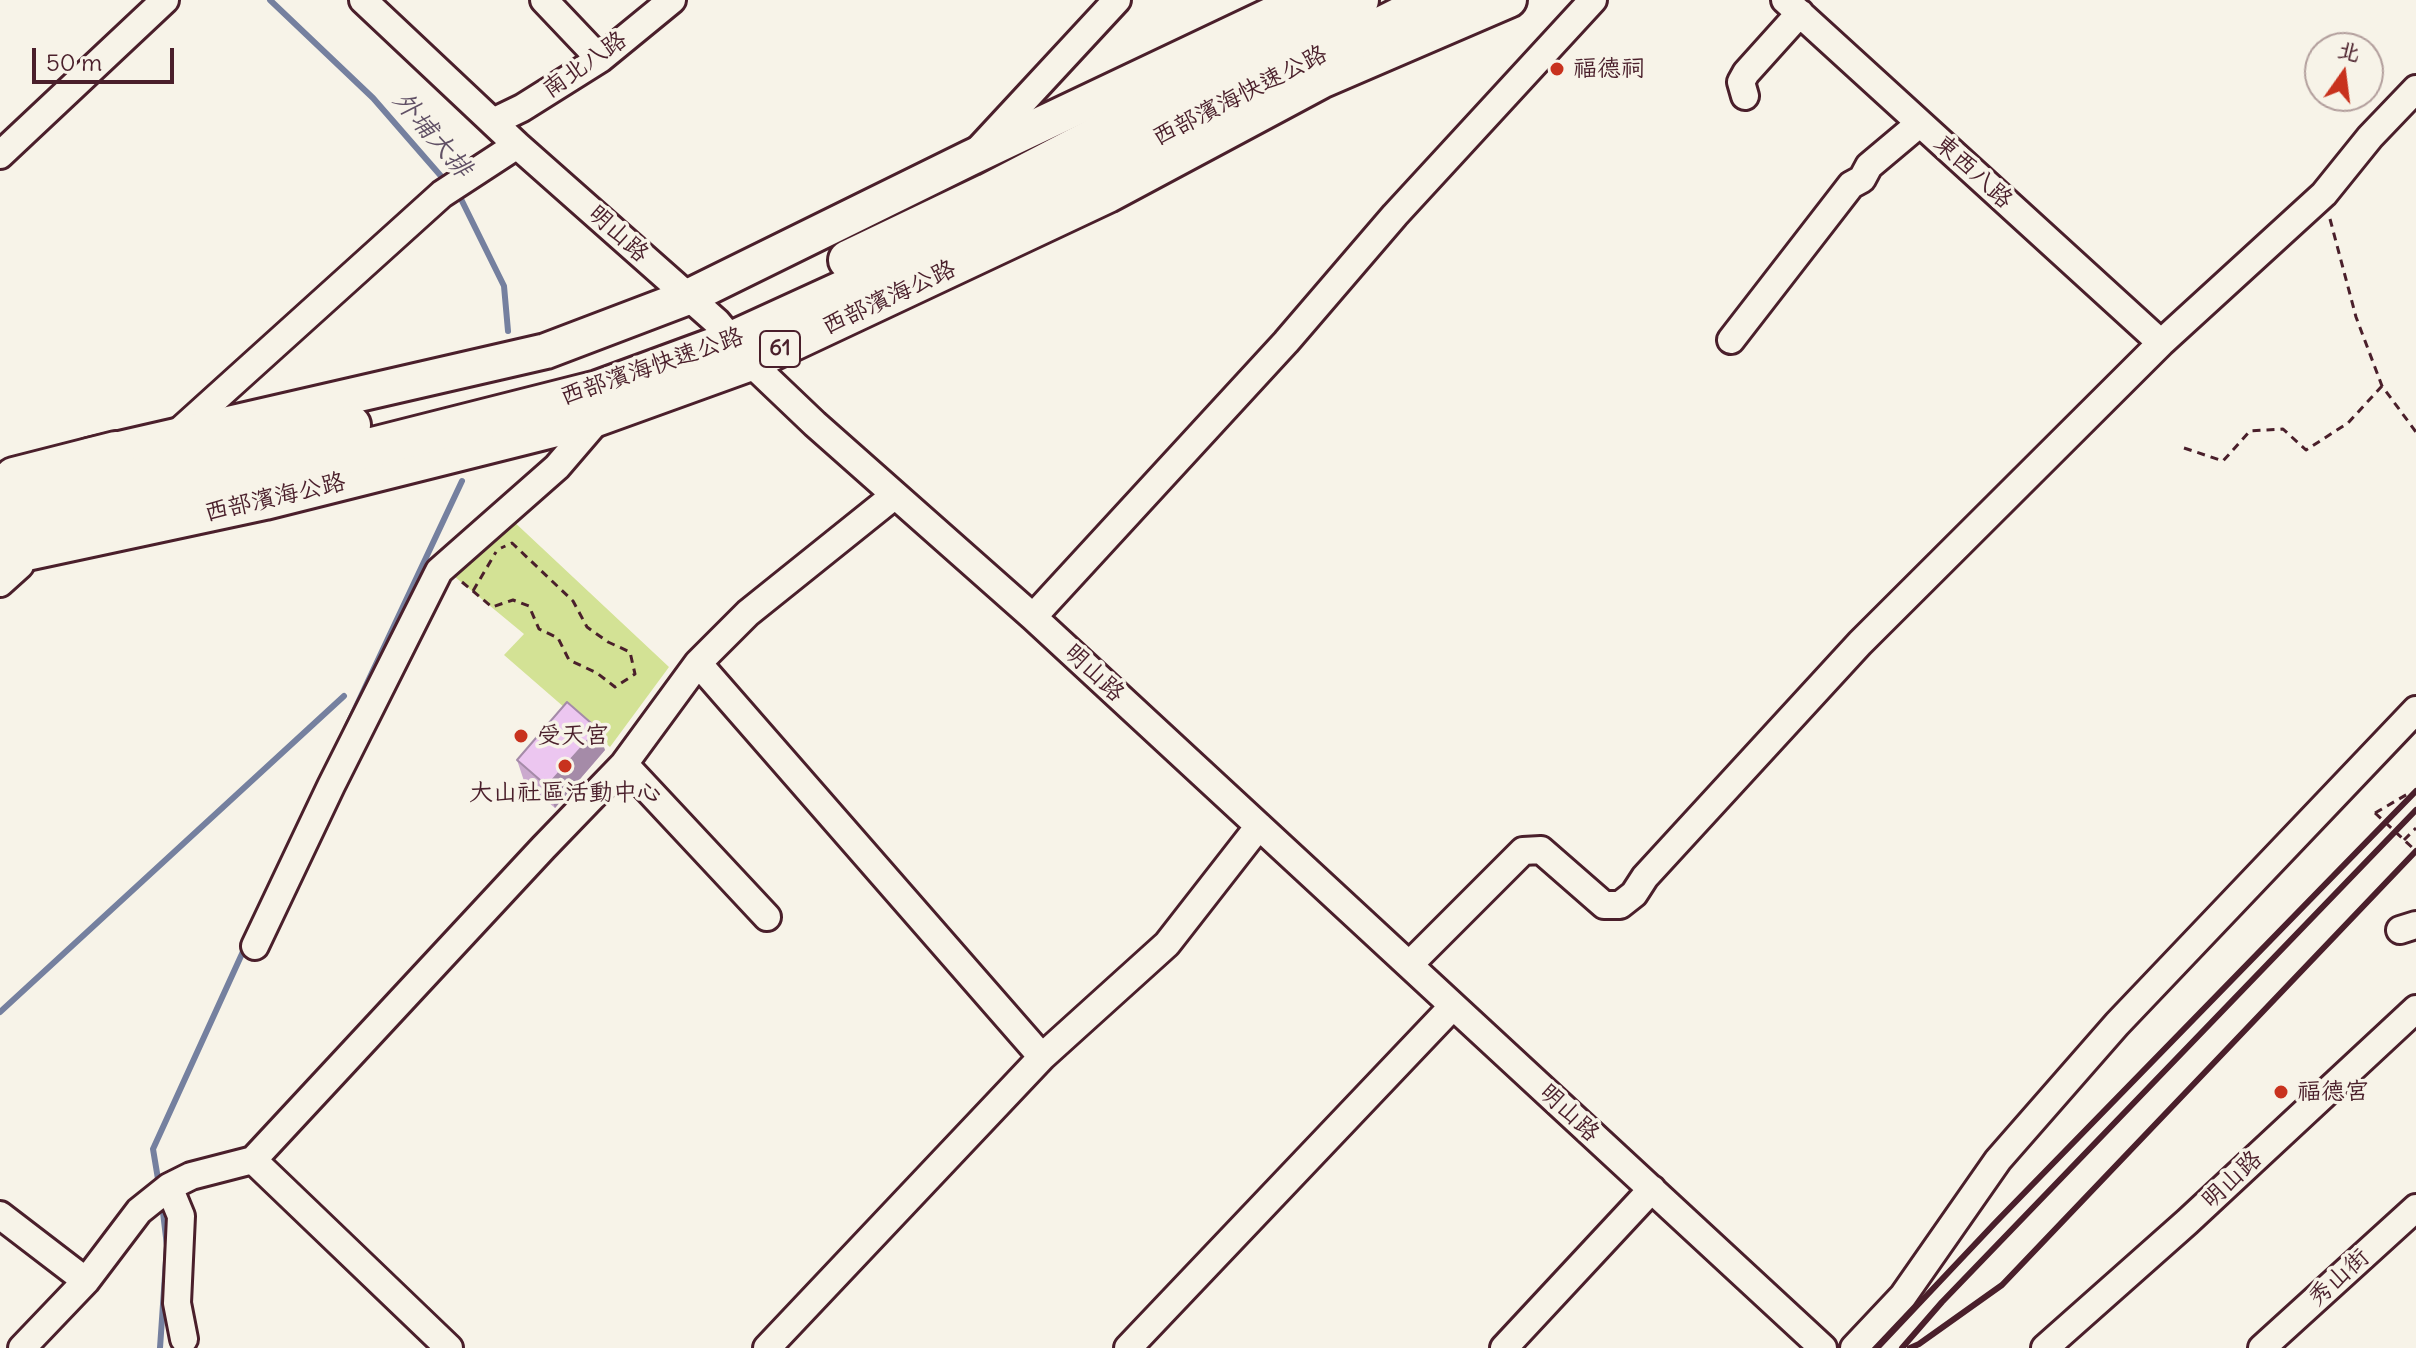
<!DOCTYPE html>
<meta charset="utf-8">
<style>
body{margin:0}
#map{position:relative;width:2416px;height:1348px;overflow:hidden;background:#f7f3e8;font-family:Delius,"LXGW WenKai TC",sans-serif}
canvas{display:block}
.north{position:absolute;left:2304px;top:32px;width:80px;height:80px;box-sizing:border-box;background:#f7f3e8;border:2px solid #b29e9c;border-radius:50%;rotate:14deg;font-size:22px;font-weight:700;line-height:32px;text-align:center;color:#4a1f2b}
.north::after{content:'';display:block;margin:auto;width:28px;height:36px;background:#c8321e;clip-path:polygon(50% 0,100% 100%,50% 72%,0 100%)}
.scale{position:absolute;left:32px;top:48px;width:142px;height:36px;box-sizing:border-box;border:4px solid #4a1f2b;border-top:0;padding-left:10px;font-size:24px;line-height:28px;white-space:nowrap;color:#4a1f2b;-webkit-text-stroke:6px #f7f3e8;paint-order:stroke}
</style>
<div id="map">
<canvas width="2416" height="1348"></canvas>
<div class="north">北</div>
<div class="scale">50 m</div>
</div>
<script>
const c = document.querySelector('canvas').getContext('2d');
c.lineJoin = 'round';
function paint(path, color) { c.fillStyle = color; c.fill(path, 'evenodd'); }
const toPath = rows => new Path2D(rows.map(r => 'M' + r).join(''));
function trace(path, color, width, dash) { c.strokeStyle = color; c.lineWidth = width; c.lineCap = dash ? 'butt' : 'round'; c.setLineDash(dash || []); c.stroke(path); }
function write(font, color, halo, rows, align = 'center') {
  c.font = font + ' Delius,"LXGW WenKai TC",sans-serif'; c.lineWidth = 7; c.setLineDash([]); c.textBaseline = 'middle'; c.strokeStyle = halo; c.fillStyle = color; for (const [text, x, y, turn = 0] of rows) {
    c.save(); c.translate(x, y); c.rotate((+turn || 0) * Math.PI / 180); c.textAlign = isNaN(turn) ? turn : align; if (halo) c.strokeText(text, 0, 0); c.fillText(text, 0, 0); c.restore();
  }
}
const green = toPath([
 [510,518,669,667,610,747,504,655,524,634,449,572]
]);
const stream = toPath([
 [270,0,373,98,447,183],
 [455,191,461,199,504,286,508,331],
 [346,728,462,481],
 [0,1012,344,696],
 [159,1185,153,1149,246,945],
 [160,1348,167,1246,162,1204]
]);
const path = toPath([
 [2330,219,2356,317,2382,386,2416,432],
 [2184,448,2223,461,2250,431,2283,429,2306,450,2348,423,2382,386],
 [462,582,492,607,513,600,529,606,539,629,558,638,569,660,597,673,615,687,635,674,630,652,608,642,587,627,573,601,512,543,501,548],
 [473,591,496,552],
 [2375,813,2411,792],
 [2404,840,2416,828]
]);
const minor = toPath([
 [363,0,517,145,717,322,751,363,815,424,1033,617,1823,1348],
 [544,0,600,59],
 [1785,0,2161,343],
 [1745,96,1741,82,1746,73,1800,13],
 [493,122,522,108,600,59,672,0],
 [978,150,1117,0],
 [0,155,165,0],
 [1731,340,1851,185,1862,179,1869,166,1919,124],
 [173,437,442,194,517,145],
 [0,583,20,565],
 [1033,617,1286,342,1395,215,1593,0],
 [698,663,1042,1057],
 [624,764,767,917],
 [2400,930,2416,925],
 [255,946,331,786,439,571,557,467,599,418],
 [1410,964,1523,851,1541,850,1604,905,1620,905,1634,894,1645,877,1860,643,2161,343,2324,194,2370,137,2416,89],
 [253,1160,449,1348],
 [169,1187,181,1216,177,1303,184,1339],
 [0,1215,86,1281],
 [22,1348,86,1281,139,1211,169,1187,191,1176,253,1160,543,848,624,764,698,663,748,613,895,495],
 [767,1348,1042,1057,1167,944,1259,826],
 [1128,1348,1453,1006],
 [1504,1348,1652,1189],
 [1854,1348,1903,1296,1998,1160,2117,1024,2416,710],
 [2045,1348,2187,1222,2416,1009],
 [2262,1348,2416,1208]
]);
const major = toPath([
 [89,456,546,351,688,297,970,158,1303,0],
 [0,557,27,553,265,502,596,419,751,363,1108,195,1321,81,1509,0]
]);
const highway = toPath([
 [1412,34,1477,0],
 [848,260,988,193,1359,0],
 [14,477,116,451],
 [0,499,111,485,351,425],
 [0,528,120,511,598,390,734,340,990,223,1434,0]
]);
const rail = toPath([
 [1877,1348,1995,1223,2416,791],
 [1902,1348,1942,1302,2416,810],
 [1910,1348,1919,1344,2002,1285,2416,851]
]);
const pathBridge = toPath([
 [2375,813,2416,851]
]);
const wall = toPath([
 [605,750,555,808,524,781,517,760]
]);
const shadedWall = toPath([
 [598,729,605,750,555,808,547,786]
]);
const building = toPath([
 [567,702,598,729,547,786,517,760,567,702]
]);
const markers = [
 [1557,69,8,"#c8321e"],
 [521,736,8,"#c8321e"],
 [565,766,8,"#c8321e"],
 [2281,1092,8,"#c8321e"]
];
const shields = [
 [780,349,40]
];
const shieldNames = [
 ["61",780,349]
];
const streetNames = [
 ["南北八路",585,65,-35],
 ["西部濱海快速公路",1240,96,-27],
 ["東西八路",1973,172,42],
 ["明山路",618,234,42],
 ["西部濱海公路",889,298,-25],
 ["西部濱海快速公路",652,367,-19],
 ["西部濱海公路",275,498,-13],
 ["明山路",1094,673,43],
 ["明山路",1569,1113,43],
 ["明山路",2232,1180,-43],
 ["秀山街",2339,1278,-42]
];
const poiNames = [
 ["福德祠",1573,69],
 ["受天宮",537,736],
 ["大山社區活動中心",565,793,"center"],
 ["福德宮",2297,1092]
];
const waterNames = [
 ["外埔大排",432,135,49]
];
paint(green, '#d3e295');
trace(stream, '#75809f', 6);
trace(minor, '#4a1f2b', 32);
trace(major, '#4a1f2b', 40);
trace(highway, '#4a1f2b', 44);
trace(path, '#4a1f2b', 3, [8, 6]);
trace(minor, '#f7f3e8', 26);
trace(major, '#f7f3e8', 34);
trace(highway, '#f7f3e8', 38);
trace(rail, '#4a1f2b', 6);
trace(pathBridge, '#4a1f2b', 3, [8, 6]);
paint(wall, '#cbaace');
paint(shadedWall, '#a58ba8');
paint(building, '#ecc6f0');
trace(building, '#a58ba8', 2);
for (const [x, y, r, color] of markers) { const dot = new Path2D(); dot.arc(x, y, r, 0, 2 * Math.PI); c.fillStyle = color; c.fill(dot); trace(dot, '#f7f3e8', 3); }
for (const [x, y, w] of shields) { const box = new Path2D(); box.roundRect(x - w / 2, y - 18, w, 36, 6); c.fillStyle = '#f7f3e8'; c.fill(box); trace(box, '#4a1f2b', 2); }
write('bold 22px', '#4a1f2b', null, shieldNames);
write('24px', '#4a1f2b', '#f7f3e8', streetNames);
write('24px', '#4a1f2b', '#f7f3e8', poiNames, 'left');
write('italic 26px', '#605065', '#f7f3e8', waterNames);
</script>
